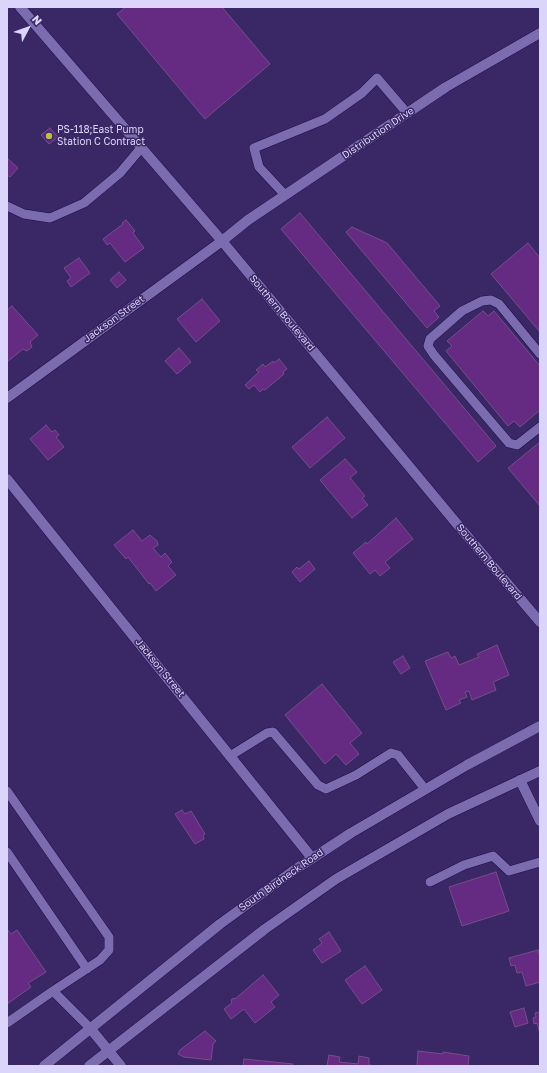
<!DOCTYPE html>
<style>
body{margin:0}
#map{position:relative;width:547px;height:1073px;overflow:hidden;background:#392865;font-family:"Golos Text",sans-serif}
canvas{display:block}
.frame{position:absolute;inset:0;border:8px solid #dbd5fb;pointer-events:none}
.north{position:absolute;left:8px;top:8px;width:40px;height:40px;-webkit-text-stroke:3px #392865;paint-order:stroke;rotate:49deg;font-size:11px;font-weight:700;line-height:16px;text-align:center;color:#dbd5fb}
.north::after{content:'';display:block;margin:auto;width:14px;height:18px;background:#dbd5fb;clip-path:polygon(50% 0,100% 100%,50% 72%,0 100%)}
</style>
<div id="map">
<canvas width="547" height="1073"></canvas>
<div class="frame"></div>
<div class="north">N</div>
</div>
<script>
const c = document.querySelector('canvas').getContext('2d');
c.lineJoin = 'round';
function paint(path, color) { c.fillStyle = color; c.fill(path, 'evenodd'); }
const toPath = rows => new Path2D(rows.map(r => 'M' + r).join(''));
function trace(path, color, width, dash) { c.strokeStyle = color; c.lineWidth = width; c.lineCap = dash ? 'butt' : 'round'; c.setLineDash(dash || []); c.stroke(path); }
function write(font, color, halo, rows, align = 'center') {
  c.font = font + ' "Golos Text",sans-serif'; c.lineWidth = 3; c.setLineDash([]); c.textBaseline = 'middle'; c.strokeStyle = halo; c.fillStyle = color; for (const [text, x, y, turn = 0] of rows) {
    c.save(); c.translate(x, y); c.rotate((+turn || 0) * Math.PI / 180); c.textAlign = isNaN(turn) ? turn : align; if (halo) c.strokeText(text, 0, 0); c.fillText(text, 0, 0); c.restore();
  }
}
const building = toPath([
 [126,7,222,7,270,64,205,119,117,14,126,7],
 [50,128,58,137,49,144,41,135,50,128],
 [7,158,18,168,10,177,7,175,7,158],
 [300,213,496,446,478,462,281,229,300,213],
 [126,220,135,231,133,233,144,248,125,262,110,243,107,245,103,239,123,224,122,223,126,220],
 [352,227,387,243,440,306,434,311,439,317,427,328,346,232,352,227],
 [528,243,540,258,540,332,491,274,528,243],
 [79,258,90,273,71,287,67,281,71,278,64,268,79,258],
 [119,272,126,280,117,288,110,280,119,272],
 [202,299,220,321,196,342,177,319,202,299],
 [12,306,38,335,30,342,32,347,27,351,23,349,7,362,7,310,12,306],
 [483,311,488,316,494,311,540,366,540,410,520,427,514,421,508,426,446,351,452,346,447,341,483,311],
 [179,348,191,362,177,374,165,361,179,348],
 [279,359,287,369,283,372,284,374,265,390,263,389,260,392,254,385,249,389,245,385,259,372,256,370,263,364,265,367,273,361,274,363,279,359],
 [327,417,345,438,310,468,292,447,327,417],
 [46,425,52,432,55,430,59,435,56,437,64,447,48,460,30,439,46,425],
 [540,442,540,506,508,468,540,442],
 [345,459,357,472,350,478,365,496,362,498,368,505,352,518,320,480,345,459],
 [396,518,413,539,385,562,390,568,380,576,375,570,370,574,353,553,366,542,367,544,396,518],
 [133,530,142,541,150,535,157,541,158,545,153,548,161,557,165,553,172,562,168,566,176,575,156,591,150,583,149,584,128,557,126,559,114,545,133,530],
 [309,561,315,569,300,582,292,572,297,567,299,569,309,561],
 [497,645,509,675,493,682,496,690,472,700,469,691,465,692,467,697,459,700,461,703,446,710,425,661,448,652,451,658,455,656,459,665,479,657,477,654,497,645],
 [403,656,410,668,401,674,393,662,403,656],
 [322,684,362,733,350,743,359,754,346,765,336,754,325,764,285,715,322,684],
 [182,810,185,814,191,811,205,834,203,835,204,839,195,844,175,814,182,810],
 [496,872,509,911,462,926,449,887,496,872],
 [7,929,11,934,17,930,46,972,28,983,31,987,7,1004,7,929],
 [329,932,341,951,322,963,313,950,322,943,319,939,329,932],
 [538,950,540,957,540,982,526,986,522,972,517,973,515,965,511,966,509,958,538,950],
 [365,966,382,990,362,1004,345,980,365,966],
 [263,975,279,995,271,1002,275,1007,255,1023,244,1009,231,1019,224,1009,232,1003,231,1000,234,998,235,999,263,975],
 [524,1008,528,1023,515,1027,510,1012,524,1008],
 [540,1012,540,1034,537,1023,534,1024,533,1018,536,1017,535,1013,540,1012],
 [205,1031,216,1041,213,1044,211,1060,184,1057,178,1054,180,1050,205,1031],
 [418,1051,443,1054,443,1052,469,1056,468,1066,417,1066,418,1051],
 [329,1055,340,1057,339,1062,358,1064,359,1056,369,1058,369,1065,376,1066,327,1066,329,1055],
 [244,1059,293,1064,292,1066,243,1066,244,1059]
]);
const service = toPath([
 [285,195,259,167,254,148,325,119,362,93,377,78,407,113],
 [7,206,24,214,50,218,84,203,120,173,141,148],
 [540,354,499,304,491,300,482,301,462,311,430,339,428,346,434,355,509,443,517,445,540,427],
 [230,756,267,733,273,732,318,785,326,789,356,775,391,753,398,755,425,789],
 [7,791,109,937,109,950,100,960,53,991],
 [7,852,87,969],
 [430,882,464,865,493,856,509,871,540,862],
 [7,1023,53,991,90,1028]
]);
const minor = toPath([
 [20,7,222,241,457,524,540,622],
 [7,398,222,241,248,220,446,87,540,33],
 [7,479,312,858],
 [520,780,540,821],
 [90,1028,121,1066]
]);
const secondary = toPath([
 [44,1066,220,924,293,871,351,833,467,765,540,726],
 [89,1066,265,929,336,879,448,814,540,771]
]);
const markers = [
 [49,136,4,"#b9c046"]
];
const poiNames = [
 ["PS-118;East Pump",57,130],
 ["Station C Contract",57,142]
];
const streetNames = [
 ["Distribution Drive",378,133,-34],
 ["Southern Boulevard",282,313,50],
 ["Jackson Street",114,319,-36],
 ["Southern Boulevard",489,562,50],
 ["Jackson Street",160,668,51],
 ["South Birdneck Road",281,880,-35]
];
paint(building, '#652a81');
trace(building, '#754e8a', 1);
trace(service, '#210c48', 10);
trace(minor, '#210c48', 11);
trace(secondary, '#210c48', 11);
trace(service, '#7b6cb0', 9);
trace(minor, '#7b6cb0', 10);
trace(secondary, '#7b6cb0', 10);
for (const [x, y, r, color] of markers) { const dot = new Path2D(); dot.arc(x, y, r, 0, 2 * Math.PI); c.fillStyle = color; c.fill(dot); trace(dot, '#392865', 1.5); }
write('10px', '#dbd5fb', '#392865', poiNames, 'left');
write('10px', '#dbd5fb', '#392865', streetNames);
</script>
